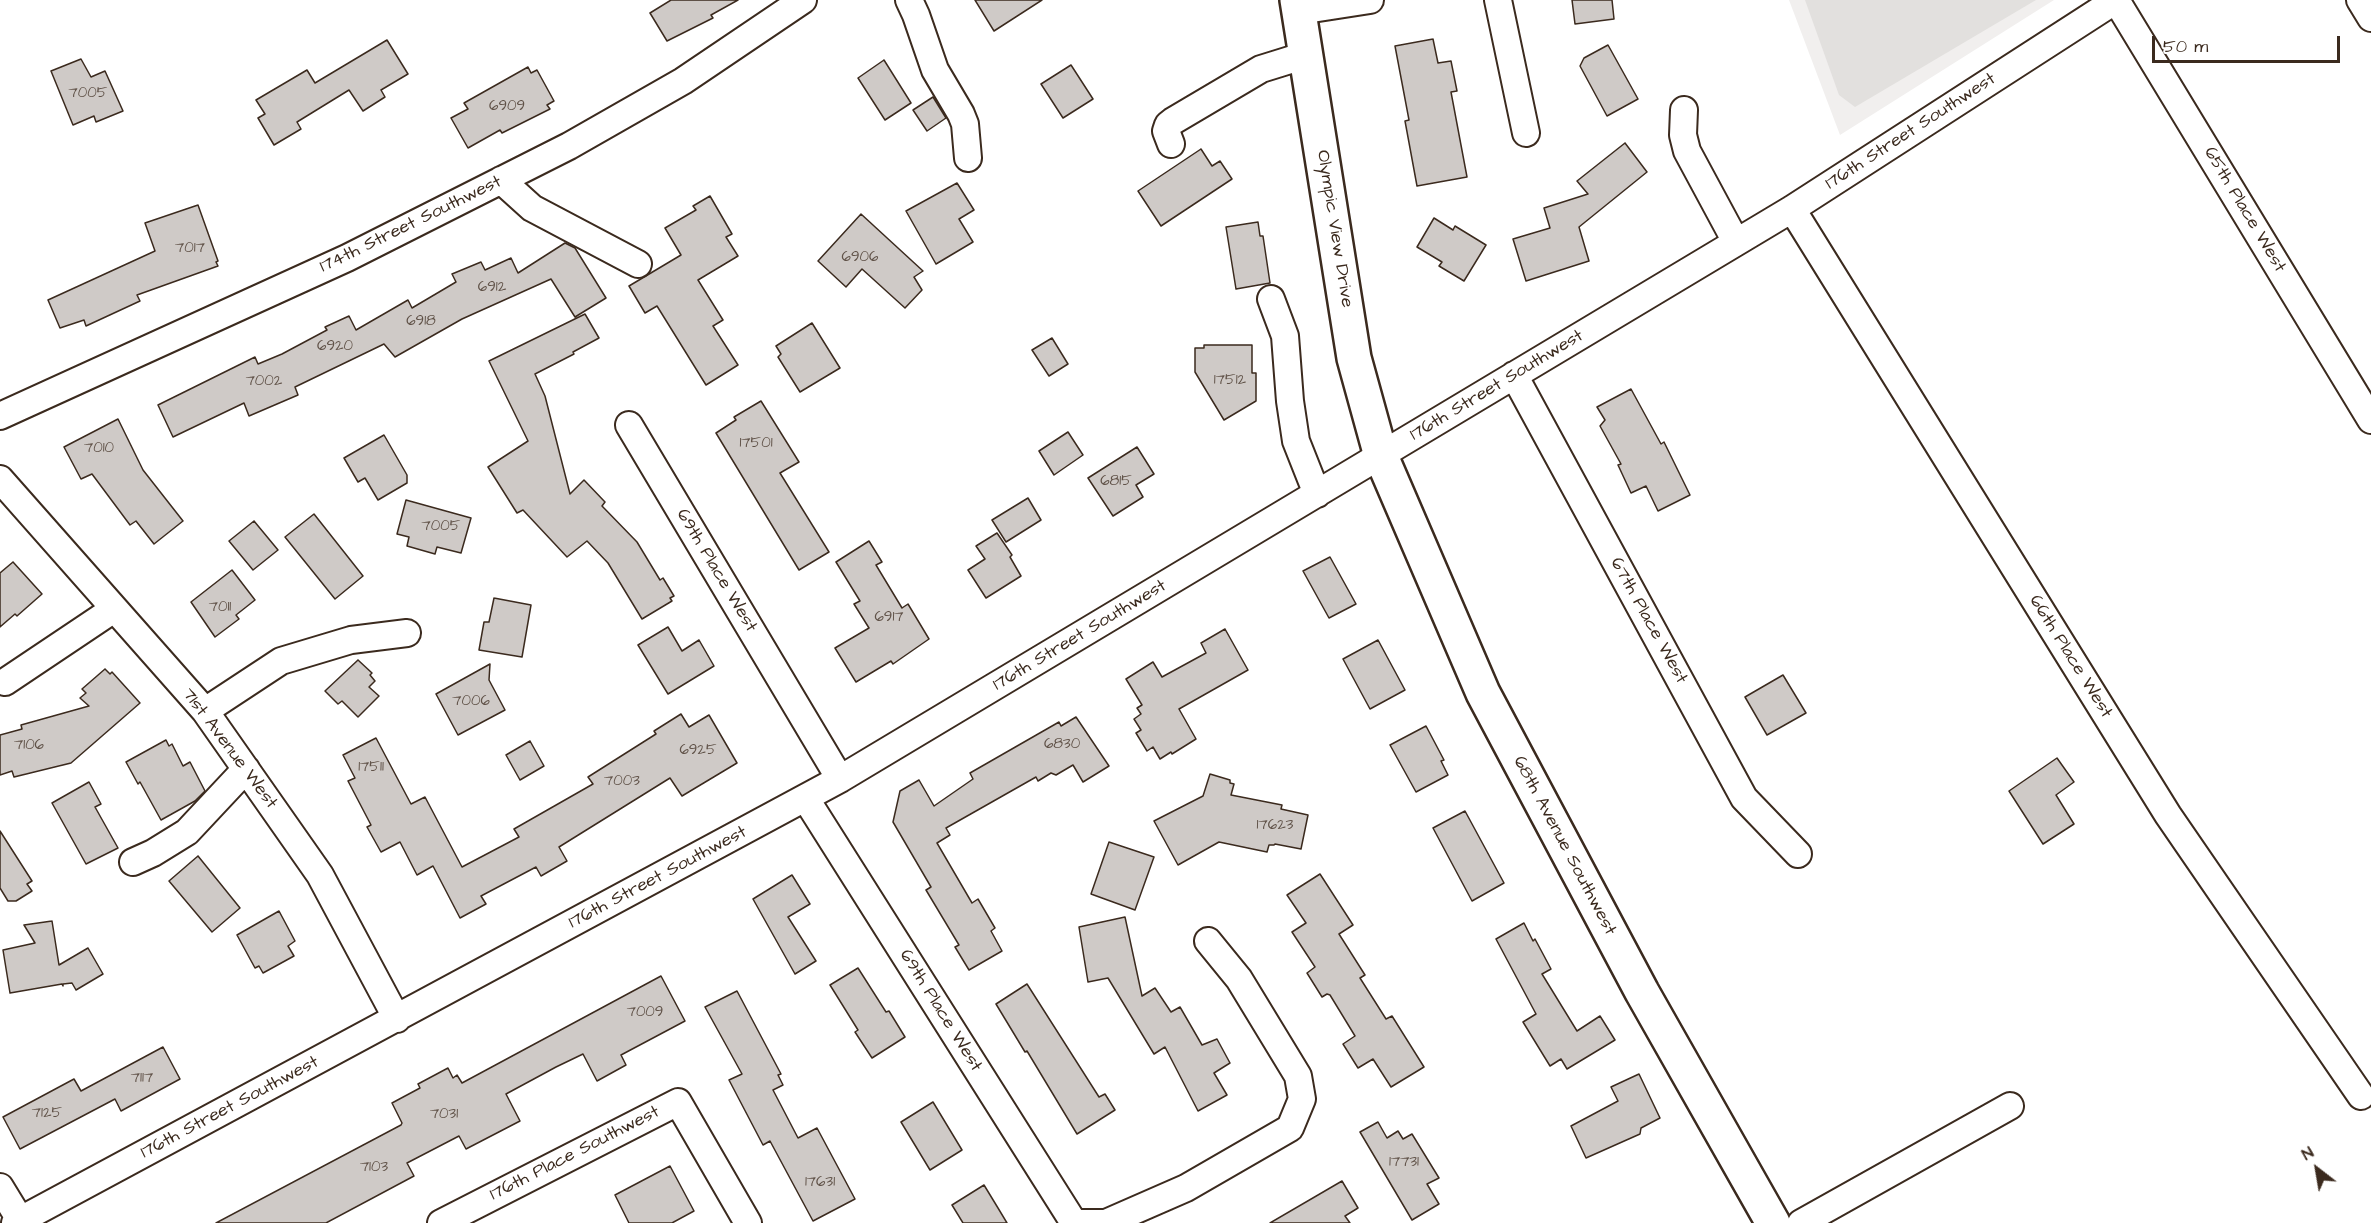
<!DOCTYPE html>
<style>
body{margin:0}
#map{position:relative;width:2371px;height:1223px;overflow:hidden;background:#fff;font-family:"Architects Daughter",sans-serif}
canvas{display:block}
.north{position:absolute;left:2287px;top:1139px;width:60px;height:60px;-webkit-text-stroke:4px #fff;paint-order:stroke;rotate:329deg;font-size:16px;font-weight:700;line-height:24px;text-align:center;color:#3b2a1e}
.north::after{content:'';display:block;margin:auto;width:21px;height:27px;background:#3b2a1e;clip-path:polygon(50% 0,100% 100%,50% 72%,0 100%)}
.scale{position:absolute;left:2152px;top:36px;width:188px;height:27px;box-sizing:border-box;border:3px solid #3b2a1e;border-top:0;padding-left:8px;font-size:18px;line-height:21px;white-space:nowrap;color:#3b2a1e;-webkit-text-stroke:4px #fff;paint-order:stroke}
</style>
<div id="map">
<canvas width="2371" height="1223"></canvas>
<div class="north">N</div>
<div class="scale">50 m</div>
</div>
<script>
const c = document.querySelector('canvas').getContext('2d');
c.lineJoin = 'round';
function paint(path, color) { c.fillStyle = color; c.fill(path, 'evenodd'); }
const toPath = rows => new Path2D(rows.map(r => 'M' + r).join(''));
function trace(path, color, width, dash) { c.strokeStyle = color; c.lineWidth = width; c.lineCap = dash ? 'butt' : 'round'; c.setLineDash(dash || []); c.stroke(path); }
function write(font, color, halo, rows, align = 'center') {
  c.font = font + ' "Architects Daughter",sans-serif'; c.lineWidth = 4.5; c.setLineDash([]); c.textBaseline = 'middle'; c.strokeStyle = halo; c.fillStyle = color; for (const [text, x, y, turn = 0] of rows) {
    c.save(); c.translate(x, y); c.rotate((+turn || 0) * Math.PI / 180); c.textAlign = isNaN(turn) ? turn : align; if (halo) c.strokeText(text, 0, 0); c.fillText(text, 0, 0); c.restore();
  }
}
const built = toPath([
 [1789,0,2054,0,1840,135]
]);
const green = toPath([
 [1805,0,2036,0,1855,107,1839,95]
]);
const building = toPath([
 [671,0,738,0,711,15,713,18,667,41,650,13,671,0],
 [975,0,1042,0,994,31,975,0],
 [1572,0,1612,0,1614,19,1575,24,1572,0],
 [1433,39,1438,63,1451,61,1457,91,1451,92,1467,177,1417,186,1405,121,1409,120,1395,46,1433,39],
 [387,40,408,74,381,90,385,97,363,111,349,90,297,122,301,129,274,145,258,118,265,114,256,100,307,70,315,83,387,40],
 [1608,45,1638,99,1607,116,1580,66,1584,58,1608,45],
 [81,59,91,77,105,71,123,111,96,122,94,116,73,125,51,71,81,59],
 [884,60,911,103,885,120,858,78,884,60],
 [1071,65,1093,99,1063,118,1041,84,1071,65],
 [528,67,531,73,537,70,554,101,547,105,550,109,502,133,500,130,468,148,451,118,468,109,464,103,528,67],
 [933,97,946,118,927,131,913,110,933,97],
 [1625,143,1647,172,1579,227,1589,261,1526,281,1513,239,1550,228,1544,208,1588,194,1577,181,1625,143],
 [1201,149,1212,166,1220,161,1232,179,1161,226,1138,191,1201,149],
 [957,183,974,210,959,219,973,242,936,264,906,211,957,183],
 [710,196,732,234,726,237,738,256,698,280,723,320,713,326,738,365,706,385,657,306,645,313,629,286,681,255,665,228,696,210,693,206,710,196],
 [198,205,218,261,216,262,218,266,137,295,140,301,86,326,84,320,60,328,48,300,155,251,145,223,198,205],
 [861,214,923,271,914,277,922,290,905,308,862,269,846,287,818,261,861,214],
 [1434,218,1453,230,1455,226,1486,245,1464,281,1439,266,1442,262,1417,247,1434,218],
 [1258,222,1260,236,1263,236,1270,283,1236,289,1226,227,1258,222],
 [565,243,575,248,606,298,575,317,551,279,462,319,395,357,384,344,295,387,298,395,249,416,244,403,173,437,158,405,255,357,258,364,282,354,327,330,325,327,349,316,356,330,408,300,412,308,456,282,452,274,481,262,485,270,511,258,518,273,565,243],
 [585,314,599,338,573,352,574,354,535,374,545,396,570,494,584,480,605,502,602,506,637,542,660,580,663,578,674,596,670,598,672,601,642,619,608,563,587,541,567,557,523,510,517,513,488,467,528,441,489,361,585,314],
 [812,323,840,368,800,392,778,357,781,354,776,346,812,323],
 [1052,338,1068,364,1049,376,1032,350,1052,338],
 [1204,345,1252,345,1252,373,1256,373,1256,401,1224,420,1195,372,1195,348,1204,348,1204,345],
 [1631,389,1661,444,1664,442,1690,495,1658,511,1646,486,1631,493,1618,465,1621,464,1600,426,1605,420,1597,407,1631,389],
 [761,401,799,462,780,473,829,552,799,570,716,433,736,420,734,417,761,401],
 [118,419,143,470,183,521,154,544,136,521,130,525,92,474,81,479,64,447,118,419],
 [1068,432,1083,455,1054,475,1039,451,1068,432],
 [384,435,407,475,407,483,378,500,365,478,358,482,344,458,384,435],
 [1137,447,1154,474,1136,485,1143,497,1113,516,1088,478,1137,447],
 [1028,498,1041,520,1006,542,992,520,1028,498],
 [406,500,471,518,461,553,437,547,435,554,407,546,409,537,397,534,406,500],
 [314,514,363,576,335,599,285,537,314,514],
 [254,521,278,550,253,570,229,541,254,521],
 [997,533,1012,555,1010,557,1021,576,986,598,968,570,985,559,976,546,997,533],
 [869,541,882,562,876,565,902,608,908,604,929,639,893,664,891,661,856,682,835,648,869,628,854,604,860,601,836,562,869,541],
 [1330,557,1356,604,1329,618,1303,571,1330,557],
 [13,562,42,594,17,616,15,614,0,627,0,573,13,562],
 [232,570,255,600,236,615,239,619,215,637,191,602,232,570],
 [494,598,531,605,522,657,479,650,484,622,489,622,494,598],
 [668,627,682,651,699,640,714,666,668,694,638,645,668,627],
 [1225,629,1248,670,1179,709,1196,739,1172,754,1171,752,1160,759,1153,747,1147,751,1136,733,1141,730,1134,719,1141,714,1137,708,1142,705,1126,679,1153,662,1162,677,1206,653,1201,643,1225,629],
 [1378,640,1405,690,1370,709,1343,659,1378,640],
 [358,660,372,673,370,675,375,681,369,687,379,696,358,717,342,701,338,704,325,691,358,660],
 [490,664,489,680,505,710,458,735,436,694,490,664],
 [105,669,110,674,112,672,140,703,71,763,14,777,12,771,0,775,0,735,22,729,21,725,89,706,80,698,86,693,82,689,105,669],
 [1783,675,1806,713,1767,735,1745,697,1783,675],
 [681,714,689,727,709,715,737,763,682,796,670,778,559,847,567,861,541,876,536,867,481,896,486,904,460,918,433,866,417,875,400,842,381,852,367,827,371,825,348,781,355,778,343,755,376,738,411,804,425,797,462,867,519,837,514,829,593,784,588,777,656,734,654,731,681,714],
 [1076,717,1109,766,1083,782,1073,765,1056,775,1051,773,1038,781,1036,777,946,828,950,835,937,843,972,903,978,899,995,928,991,931,1002,951,969,970,955,947,959,945,926,890,931,887,893,822,900,791,919,780,934,806,973,779,970,773,1059,722,1061,726,1076,717],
 [1426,726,1444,760,1441,761,1448,775,1416,792,1390,745,1426,726],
 [166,740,169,746,172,744,183,766,190,762,205,791,195,801,161,820,140,782,138,784,126,762,166,740],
 [530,741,544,766,520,780,506,755,530,741],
 [2057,758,2074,782,2056,795,2074,824,2043,844,2009,791,2057,758],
 [1210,774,1230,780,1230,783,1234,784,1231,795,1282,805,1281,809,1308,815,1301,849,1275,844,1274,845,1269,845,1267,852,1219,842,1178,865,1154,821,1203,796,1210,774],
 [89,782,101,804,95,807,118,848,86,864,52,803,89,782],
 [1465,811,1504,883,1472,901,1433,828,1465,811],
 [0,831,32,881,27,884,32,891,16,901,8,901,0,888,0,831],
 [1109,842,1154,857,1135,910,1091,894,1109,842],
 [198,856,240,908,212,932,169,881,198,856],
 [1320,874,1353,925,1339,934,1365,975,1360,978,1386,1019,1392,1016,1424,1067,1391,1087,1373,1059,1358,1068,1343,1044,1355,1036,1330,995,1327,994,1322,997,1307,973,1315,967,1292,932,1306,923,1287,895,1320,874],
 [792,875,810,904,788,917,816,961,795,974,753,899,792,875],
 [279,911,295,941,288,946,294,956,263,973,259,966,255,968,237,935,279,911],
 [1125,917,1142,996,1155,988,1171,1012,1180,1007,1202,1045,1217,1039,1230,1063,1214,1073,1227,1095,1198,1111,1165,1047,1154,1054,1108,978,1088,982,1079,927,1125,917],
 [52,921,59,965,88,948,103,974,76,990,72,983,63,984,63,986,62,984,10,993,3,950,35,943,24,925,52,921],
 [1524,923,1533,941,1535,939,1551,969,1542,974,1577,1031,1600,1016,1615,1040,1567,1069,1561,1059,1550,1066,1523,1022,1536,1014,1496,939,1524,923],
 [858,968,886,1012,889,1011,905,1037,872,1058,855,1032,858,1030,830,985,858,968],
 [661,976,685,1021,621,1055,626,1065,597,1081,583,1054,556,1067,506,1094,520,1121,466,1149,459,1136,407,1163,414,1176,326,1223,216,1223,401,1125,402,1123,392,1103,420,1088,418,1084,448,1068,453,1078,457,1075,462,1083,661,976],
 [1027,984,1099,1097,1105,1094,1115,1110,1077,1134,1027,1051,1025,1052,996,1004,1027,984],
 [737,991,781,1074,778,1075,783,1085,773,1090,798,1138,817,1128,855,1199,813,1221,770,1141,763,1145,729,1080,742,1074,705,1007,737,991],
 [163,1047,180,1079,121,1111,115,1099,20,1149,3,1117,74,1079,81,1091,163,1047],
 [1639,1074,1660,1118,1641,1128,1640,1134,1586,1158,1571,1126,1618,1101,1611,1087,1639,1074],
 [933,1102,962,1150,930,1170,901,1122,933,1102],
 [1378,1122,1387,1138,1398,1131,1403,1139,1412,1134,1439,1178,1427,1184,1439,1204,1412,1220,1360,1132,1378,1122],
 [670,1166,694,1211,672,1223,629,1223,615,1195,670,1166],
 [1342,1181,1358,1208,1345,1216,1350,1223,1270,1223,1342,1181],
 [984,1185,998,1208,1007,1223,963,1223,952,1205,984,1185]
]);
const minor = toPath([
 [909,0,916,15,935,70,961,114,965,124,968,158],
 [1498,0,1526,133],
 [2116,0,2371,420],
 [2360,0,2371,18],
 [1299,11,1370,0],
 [1684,110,1683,135,1687,151,1736,242],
 [1171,144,1166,131,1168,125,1173,121,1261,69,1306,55],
 [501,180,532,208,638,264],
 [1792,209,2168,815,2361,1096],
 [1271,299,1285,336,1290,401,1296,441,1317,494],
 [1514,375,1744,798,1798,854],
 [0,416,347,258,569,146,683,81,803,0],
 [629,425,840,779],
 [0,479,205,711,320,875,397,1019],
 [5,682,114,609],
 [205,711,281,661,351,640,407,633],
 [806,799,1074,1223],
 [133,862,153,853,187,832,246,769],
 [0,1187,22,1223],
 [15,1223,840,779,1792,209,2116,0],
 [441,1223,678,1102,748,1223],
 [1074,1223,1106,1223,1186,1188,1290,1128,1302,1099,1298,1076,1239,979,1208,941],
 [1801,1223,2010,1106]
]);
const major = toPath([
 [1297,0,1354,358,1381,456,1483,693,1642,992,1773,1223]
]);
const numberNames = [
 ["7005",88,94],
 ["6909",507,107],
 ["7017",190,249],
 ["6906",860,258],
 ["6912",492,288],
 ["6918",421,322],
 ["6920",335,347],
 ["17512",1230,381],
 ["7002",264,382],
 ["17501",756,444],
 ["7010",99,449],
 ["6815",1116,482],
 ["7005",441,527],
 ["7011",220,608],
 ["6917",889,618],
 ["7006",471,702],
 ["6830",1062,745],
 ["7106",29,746],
 ["6925",698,751],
 ["17511",371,768],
 ["7003",622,782],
 ["17623",1275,826],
 ["7009",645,1013],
 ["7117",142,1079],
 ["7125",47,1114],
 ["7031",444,1115],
 ["17731",1404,1163],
 ["7103",374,1168],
 ["17631",820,1183]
];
const streetNames = [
 ["176th Street Southwest",1911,132,-33],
 ["65th Place West",2244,210,59],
 ["174th Street Southwest",411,225,-26],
 ["Olympic View Drive",1334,229,81],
 ["176th Street Southwest",1497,386,-31],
 ["69th Place West",716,571,59],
 ["67th Place West",1648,621,61],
 ["176th Street Southwest",1080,636,-31],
 ["66th Place West",2070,657,58],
 ["71st Avenue West",229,749,53],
 ["68th Avenue Southwest",1564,846,62],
 ["176th Street Southwest",658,878,-28],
 ["69th Place West",940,1011,58],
 ["176th Street Southwest",230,1108,-28],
 ["176th Place Southwest",575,1154,-27]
];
paint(built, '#f1efee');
paint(green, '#e2e0de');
paint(building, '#cfcac7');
trace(building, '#3b2a1e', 1.5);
trace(minor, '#3b2a1e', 30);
trace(major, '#3b2a1e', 38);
trace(minor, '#fff', 26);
trace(major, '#fff', 33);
write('15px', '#605248', null, numberNames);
write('18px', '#3b2a1e', '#fff', streetNames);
</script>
